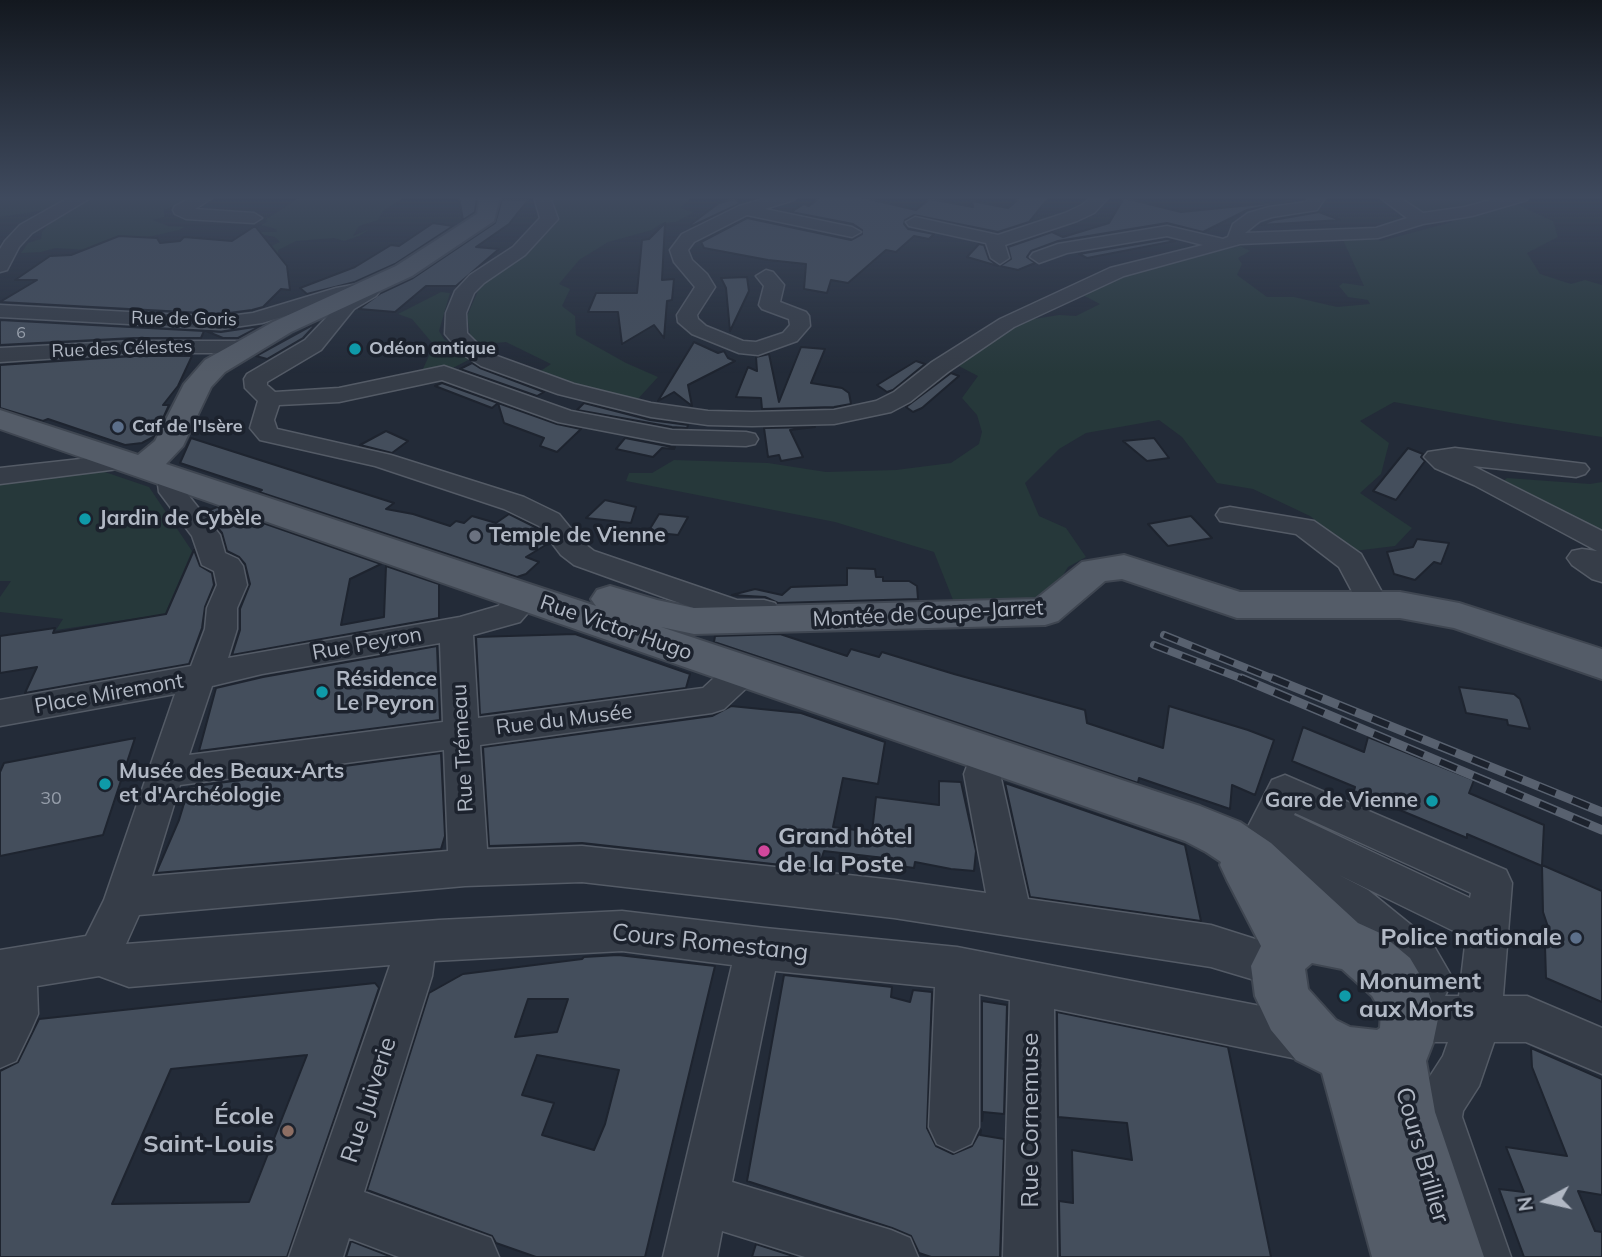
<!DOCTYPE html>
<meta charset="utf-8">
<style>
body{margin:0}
#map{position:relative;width:1602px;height:1257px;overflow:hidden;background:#232b38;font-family:Mulish,sans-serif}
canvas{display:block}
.north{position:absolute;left:1511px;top:1166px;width:70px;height:70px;-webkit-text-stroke:5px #1c222d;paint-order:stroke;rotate:262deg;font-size:19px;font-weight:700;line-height:28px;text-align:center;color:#b1b8c4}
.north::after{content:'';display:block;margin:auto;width:24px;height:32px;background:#b1b8c4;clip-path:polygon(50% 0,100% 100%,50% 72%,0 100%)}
</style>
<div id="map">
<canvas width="1602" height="1257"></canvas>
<div class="north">N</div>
</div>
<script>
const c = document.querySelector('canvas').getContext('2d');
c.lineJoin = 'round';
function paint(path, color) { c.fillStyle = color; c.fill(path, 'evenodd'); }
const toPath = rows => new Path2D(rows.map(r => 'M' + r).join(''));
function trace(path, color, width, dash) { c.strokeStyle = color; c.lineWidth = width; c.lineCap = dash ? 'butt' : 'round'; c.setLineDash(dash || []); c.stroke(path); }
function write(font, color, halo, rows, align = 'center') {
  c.font = font + ' Mulish,sans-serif'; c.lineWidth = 7; c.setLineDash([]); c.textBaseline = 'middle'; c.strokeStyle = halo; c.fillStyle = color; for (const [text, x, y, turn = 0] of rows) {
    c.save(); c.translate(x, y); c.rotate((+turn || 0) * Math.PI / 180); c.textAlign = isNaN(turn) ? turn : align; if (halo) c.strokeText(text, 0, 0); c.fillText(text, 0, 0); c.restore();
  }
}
const green = toPath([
 [0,197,78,197,53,209,0,217],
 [90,197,202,197,164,210,164,217,153,220,168,226,184,227,179,230,89,250,55,248,41,252,21,253,28,243,41,239,42,232,60,211],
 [300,197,360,198,405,197,383,211,378,220,359,226,353,236,370,229,359,236,344,241,334,238,296,241,278,250,278,255,267,248,280,242,275,237,250,232,277,232,276,229,261,225,268,221,265,220],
 [548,197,692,197,680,208,694,212,676,222,662,223,652,230,608,242,579,260,559,284,570,289,562,306,575,316,576,335,626,363,658,377,636,401,566,382,539,372,551,364,506,342,475,345,470,334,467,316,481,284,553,226],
 [1390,197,1504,197,1479,206,1419,215],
 [1514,203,1553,221,1558,237,1527,253,1540,274,1571,284,1585,280,1602,285,1602,437,1504,422,1394,402,1360,421,1389,443,1381,474,1360,493,1412,528,1395,546,1354,551,1310,516,1253,489,1217,483,1182,437,1159,420,1086,433,1059,449,1025,483,1039,516,1066,528,1086,557,1068,567,1057,585,1039,601,957,610,934,552,835,522,626,481,629,473,652,473,674,460,768,463,826,472,896,470,951,463,979,444,982,432,977,415,962,398,978,376,955,364,1029,317,1034,319,1059,315,1076,316,1100,304,1081,294,1103,281,1157,265,1240,246,1250,251,1238,258,1242,264,1237,275,1267,297,1294,297,1337,307,1370,304,1368,300,1348,297,1339,286,1343,283,1364,286,1343,240,1369,238,1381,241,1452,222,1449,218],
 [441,292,450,293,439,331,444,339,472,358,447,371,422,371,434,345,412,319,398,314],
 [102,471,149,487,192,551,165,614,56,630,63,619,0,612,0,597,11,581,0,581,0,481],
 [1507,478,1590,484,1602,482,1602,538,1499,485]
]);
const building = toPath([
 [459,197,477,197,475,212,463,220,459,197],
 [821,197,860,197,916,210,930,199,973,207,972,201,1008,208,1021,197,1049,197,1029,222,998,232,914,215,905,220,904,224,908,229,934,234,929,239,914,236,896,252,886,250,848,283,831,280,827,293,804,289,806,264,768,260,704,248,701,242,747,218,851,240,862,234,862,230,853,224,791,212,804,204,809,206,821,197],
 [1124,198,1181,212,1291,201,1247,210,1203,232,1167,223,1058,241,1031,251,1027,257,1035,263,1018,270,1000,266,1011,259,1008,247,1052,232,1063,237,1109,223,1124,198],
 [502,199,528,200,509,224,476,247,499,249,456,286,426,286,395,312,359,309,381,293,413,278,495,223,502,199],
 [734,199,741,203,692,226,691,224,719,203,734,199],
 [1319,212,1340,220,1260,225,1273,220,1319,212],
 [433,223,453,226,395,264,355,282,307,294,300,288,355,267,391,245,399,246,433,223],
 [665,223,662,280,674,279,672,300,667,301,664,338,654,325,622,344,618,312,588,312,596,293,637,293,642,240,649,239,665,223],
 [255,226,287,266,290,290,281,289,263,307,252,310,221,314,0,302,37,280,15,280,50,256,71,255,119,236,157,238,160,243,180,241,184,237,232,241,255,226],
 [1167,239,1175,241,1087,258,1079,254,1167,239],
 [979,244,984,245,989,259,998,266,967,257,979,244],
 [747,277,749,291,730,331,726,288,721,278,747,277],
 [0,320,204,331,201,338,134,338,0,345,0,320],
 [318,322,303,338,267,359,256,356,318,322],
 [261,326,238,338,223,338,206,331,221,332,261,326],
 [694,342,718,353,724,351,728,358,735,361,688,385,692,406,674,392,658,401,694,342],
 [801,347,825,349,811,383,842,388,849,393,851,404,834,407,762,409,761,398,736,397,748,367,757,371,756,357,769,354,779,402,801,347],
 [134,356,192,356,178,386,163,405,169,405,155,436,142,443,125,445,48,419,43,421,0,408,0,365,134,356],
 [916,361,925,364,893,390,887,392,877,385,916,361],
 [472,363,480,368,544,392,537,396,460,369,472,363],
 [951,373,959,376,922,408,913,412,906,407,951,373],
 [442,383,557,424,581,429,557,452,540,446,544,438,504,423,498,403,492,408,435,386,442,383],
 [584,403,650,420,688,425,687,428,672,427,577,410,584,403],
 [815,427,790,430,803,457,781,461,779,455,768,457,764,428,815,427],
 [386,431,408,441,392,453,360,445,386,431],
 [191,438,394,503,386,509,413,514,450,526,456,521,464,523,472,516,496,523,509,514,537,528,549,543,526,557,539,562,526,574,517,577,259,492,262,490,180,463,191,438],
 [625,438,672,447,675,447,674,449,662,448,653,457,616,449,625,438],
 [1154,438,1169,458,1147,461,1123,441,1154,438],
 [1408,448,1423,454,1421,457,1425,461,1396,500,1373,491,1408,448],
 [605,500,636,507,631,523,586,518,605,500],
 [217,507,381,564,350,579,341,625,384,617,386,566,439,584,439,618,232,655,240,630,240,609,250,584,245,564,239,557,227,551,222,533,205,512,217,507],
 [659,514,688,517,678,535,648,532,659,514],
 [1191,516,1212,538,1168,546,1148,524,1191,516],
 [1417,539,1449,543,1441,564,1434,562,1415,580,1394,574,1387,552,1413,547,1417,539],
 [194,550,200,566,212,573,214,585,205,607,202,628,189,664,25,693,37,667,0,673,0,636,55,628,53,633,166,614,194,550],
 [847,568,875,569,876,577,883,577,883,581,909,581,917,586,918,599,778,603,765,597,732,595,755,589,782,595,791,587,847,585,847,568],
 [575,634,690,674,686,688,480,715,476,637,575,634],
 [780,634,847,656,851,649,879,657,882,652,954,674,1085,710,1087,723,1163,748,1169,706,1248,730,1274,740,1255,795,1232,785,1230,809,1139,778,1138,783,714,642,715,636,780,634],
 [437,646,440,720,199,751,216,688,263,677,437,646],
 [1459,687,1514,694,1520,699,1530,729,1508,725,1507,720,1466,713,1459,687],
 [731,706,801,713,885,742,878,784,843,778,833,827,872,832,876,797,939,805,939,781,961,782,976,851,974,871,951,869,915,862,914,868,892,865,893,859,824,851,818,869,582,843,489,846,483,747,712,716,731,706],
 [1303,727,1364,752,1368,737,1474,780,1469,793,1544,825,1542,865,1602,891,1602,1002,1546,978,1545,946,1552,939,1543,912,1542,866,1467,834,1467,838,1354,791,1355,787,1292,761,1303,727],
 [135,738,103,835,0,856,0,772,4,763,135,738],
 [441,753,445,836,441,849,156,873,179,820,189,787,441,753],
 [1005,783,1185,845,1201,921,1030,897,1005,783],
 [618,955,715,966,645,1257,536,1257,496,1243,492,1236,367,1190,429,993,463,974,582,959,584,957,618,955],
 [528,999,568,999,557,1032,515,1037,528,999],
 [537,1055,619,1070,605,1124,594,1150,542,1135,554,1103,522,1095,537,1055],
 [784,975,892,987,891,997,910,1002,913,990,932,992,927,1128,936,1146,953,1154,972,1146,981,1130,980,1135,1004,1139,1000,1257,931,1257,919,1253,911,1236,892,1228,747,1181,784,975],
 [375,983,379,988,287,1257,0,1257,0,1071,18,1062,39,1019,375,983],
 [307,1055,249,1202,112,1204,171,1069,307,1055],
 [982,1001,1007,1005,1004,1114,983,1112,982,1121,982,1001],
 [1057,1012,1228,1047,1271,1257,1060,1257,1059,1201,1073,1203,1072,1150,1132,1160,1127,1123,1058,1117,1057,1012],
 [1531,1048,1602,1079,1602,1195,1578,1191,1595,1231,1602,1232,1602,1257,1524,1257,1499,1189,1524,1192,1506,1147,1567,1156,1532,1067,1531,1048],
 [351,1241,392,1257,346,1257,351,1241],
 [756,1244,796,1257,752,1257,756,1244]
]);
const minor = toPath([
 [70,197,92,197,32,233,19,247,7,270,0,272,0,249,5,241,20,225,70,197],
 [193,197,214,197,195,209,254,213,262,218,254,223,186,219,175,214,173,210,175,206,193,197],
 [534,197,550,197,558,219,525,255,484,283,474,293,466,313,467,333,477,343,497,356,574,384,651,403,708,411,752,412,834,410,876,401,894,392,932,362,1000,319,1110,268,1203,245,1167,236,1067,253,1039,263,1030,257,1033,253,1058,244,1167,226,1223,239,1228,237,1233,224,1248,213,1269,207,1306,202,1309,197,1326,197,1317,210,1272,217,1260,221,1245,233,1376,228,1407,218,1379,197,1399,197,1423,213,1465,207,1501,197,1529,197,1527,200,1472,216,1423,224,1378,238,1240,244,1124,276,1014,327,948,372,910,402,891,412,834,424,752,426,708,425,651,417,558,394,481,366,461,353,445,334,446,313,455,291,470,275,513,247,540,218,534,197],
 [770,197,796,197,794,200,765,209,852,227,861,232,852,237,747,215,694,242,688,250,692,260,707,274,715,287,697,315,698,319,706,326,743,341,756,342,783,333,790,325,789,319,762,309,759,305,764,286,756,276,766,270,773,272,784,285,780,302,806,312,809,316,810,326,797,341,758,355,739,353,692,334,678,322,677,315,695,287,674,262,670,250,682,234,739,206,770,197],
 [1091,197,1109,197,1094,213,1077,221,1005,245,1009,258,1000,264,991,258,986,243,909,226,906,222,915,217,998,235,1065,213,1082,205,1091,197],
 [363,283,376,288,379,292,376,296,354,309,321,350,267,382,267,385,275,392,339,388,444,366,571,411,672,430,746,432,755,434,758,439,755,444,746,446,672,444,558,422,442,380,339,402,279,405,274,420,277,429,391,455,524,497,559,514,581,541,594,551,737,600,764,600,775,603,779,611,775,619,764,622,735,622,724,619,574,565,561,555,539,526,504,509,375,466,260,440,250,428,258,401,245,388,244,379,247,374,305,340,345,298,262,323,221,329,0,317,0,305,221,317,253,313,336,288,363,283],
 [134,341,244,341,252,342,255,347,252,352,244,353,134,353,0,362,0,348,134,341],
 [1455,448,1585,464,1589,469,1585,474,1576,477,1473,466,1602,531,1602,582,1592,579,1572,565,1567,558,1572,551,1582,549,1597,551,1474,485,1435,468,1424,457,1428,452,1455,448],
 [125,454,134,457,138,462,134,467,0,484,0,468,125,454],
 [170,469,179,471,183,477,185,491,220,535,225,553,238,559,243,566,247,585,237,608,237,629,228,658,460,617,498,606,515,591,526,588,537,591,541,598,520,622,473,635,478,718,703,688,730,663,742,660,754,663,759,672,754,681,724,709,712,713,480,745,487,849,582,846,894,880,986,893,964,774,975,745,988,740,1001,745,1006,755,1000,774,1028,899,1211,925,1293,951,1300,966,1293,981,1278,987,1211,967,894,918,582,882,465,886,139,915,126,944,439,920,622,911,765,928,957,947,1312,1016,1328,1023,1335,1039,1328,1055,1312,1062,1054,1009,1057,1257,1003,1257,1010,1000,979,994,979,1127,971,1144,954,1152,937,1144,929,1127,935,987,775,971,732,1182,891,1230,910,1238,918,1257,805,1257,722,1231,717,1257,663,1257,732,965,622,951,434,961,432,976,364,1192,491,1238,499,1257,399,1257,349,1238,343,1257,289,1257,390,965,129,987,99,976,37,986,38,1014,31,1030,16,1061,0,1068,0,950,86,936,104,900,175,694,0,726,0,700,191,666,205,629,207,608,217,585,214,571,202,565,192,536,159,492,157,477,161,471,170,469],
 [440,643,443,722,189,755,212,686,262,674,440,643],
 [444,750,448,851,152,876,180,785,444,750],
 [1230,507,1314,521,1361,554,1389,605,1385,612,1374,616,1363,612,1339,567,1296,534,1220,521,1216,515,1220,509,1230,507],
 [1285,775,1506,870,1512,883,1503,996,1527,996,1602,1028,1602,1074,1526,1042,1494,1042,1479,1086,1463,1111,1462,1117,1511,1257,1457,1257,1414,1117,1423,1087,1443,1056,1448,1042,1410,1042,1394,1035,1387,1019,1407,980,1401,971,1338,918,1279,882,1264,877,1261,882,1247,887,1233,882,1227,869,1233,856,1272,780,1285,775],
 [1295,813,1471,893,1470,898,1294,815,1295,813],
 [1339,875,1466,937,1459,996,1445,996,1453,979,1431,941,1368,890,1339,875]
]);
const major = toPath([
 [480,197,500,197,494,221,412,276,291,332,225,372,211,387,183,446,166,464,596,606,591,599,597,590,610,586,657,600,694,608,1036,599,1082,562,1124,555,1240,592,1400,592,1459,603,1602,649,1602,679,1454,628,1400,618,1237,618,1122,579,1105,581,1058,621,1045,625,694,634,661,627,1200,806,1240,822,1271,843,1358,923,1380,933,1410,958,1426,985,1438,1019,1433,1043,1426,1061,1435,1112,1484,1257,1372,1257,1322,1073,1296,1060,1271,1030,1255,996,1251,966,1261,946,1227,880,1220,865,1221,862,1206,852,1185,841,0,429,0,410,138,455,155,441,184,384,205,360,273,322,396,266,477,214,480,197],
 [1312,963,1342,969,1372,996,1381,1011,1380,1028,1377,1030,1350,1027,1336,1020,1308,989,1305,969,1312,963]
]);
const railFar1 = toPath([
 [1164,635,1276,680],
 [1154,645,1245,680]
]);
const rail = toPath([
 [1241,678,1602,830],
 [1272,678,1602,812]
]);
const markers = [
 [355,349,7,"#0f9aa8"],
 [118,427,7,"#5c6f8a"],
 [85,519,7,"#0f9aa8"],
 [475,536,7,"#6b7280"],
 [322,692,7,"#0f9aa8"],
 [105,784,7,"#0f9aa8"],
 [1432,801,7,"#0f9aa8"],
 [764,851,7,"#d1479c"],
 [1576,938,7,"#5c6f8a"],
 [1345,996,7,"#0f9aa8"],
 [288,1131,7,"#8d6e63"]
];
const farNumbernames = [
 ["6",21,333]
];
const farStreetnames = [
 ["Rue de Goris",184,319,1],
 ["Rue des Célestes",122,349,-2]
];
const farPoinames = [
 ["Odéon antique",369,349],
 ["Caf de l'Isère",132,427]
];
const numberNames = [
 ["30",51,799]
];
const poiNames = [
 ["Jardin de Cybèle",99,519],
 ["Temple de Vienne",489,536],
 ["Résidence",336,680],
 ["Le Peyron",336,704],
 ["Musée des Beaux-Arts",119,772],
 ["et d'Archéologie",119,796],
 ["Gare de Vienne",1418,801,"right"]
];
const streetNames = [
 ["Montée de Coupe-Jarret",928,614,-3],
 ["Rue Victor Hugo",616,628,19],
 ["Rue Peyron",367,644,-10],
 ["Place Miremont",109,694,-10],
 ["Rue du Musée",564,720,-7],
 ["Rue Trémeau",463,748,-93]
];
const nearPoinames = [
 ["Grand hôtel",778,837],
 ["de la Poste",778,865],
 ["Police nationale",1562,938,"right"],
 ["Monument",1359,982],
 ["aux Morts",1359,1010],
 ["École",274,1117,"right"],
 ["Saint-Louis",274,1145,"right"]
];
const nearStreetnames = [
 ["Cours Romestang",710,943,6],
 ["Rue Juiverie",369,1100,-72],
 ["Rue Cornemuse",1031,1120,-90],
 ["Cours Brillier",1422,1155,74]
];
paint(green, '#26383a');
paint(building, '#444e5c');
trace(building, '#1e242f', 2);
trace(minor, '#545b66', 3);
trace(major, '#3f4651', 4);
paint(minor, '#363d48');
paint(major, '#545c68');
trace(railFar1, '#58616f', 8);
trace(rail, '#58616f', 9);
trace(railFar1, '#1c222d', 5, [15]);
trace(rail, '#1c222d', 6, [18]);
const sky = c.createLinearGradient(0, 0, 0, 373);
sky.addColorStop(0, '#13181f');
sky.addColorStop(0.53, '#3f4a5e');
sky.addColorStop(1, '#3f4a5e00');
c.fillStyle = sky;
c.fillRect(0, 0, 1602, 373);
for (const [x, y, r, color] of markers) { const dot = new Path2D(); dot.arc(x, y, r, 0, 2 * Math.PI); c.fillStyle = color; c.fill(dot); trace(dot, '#1c222d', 2.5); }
write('16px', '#969eaa', null, farNumbernames);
write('18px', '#b1b8c4', '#1c222d', farStreetnames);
write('bold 18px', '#b1b8c4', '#1c222d', farPoinames, 'left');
write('18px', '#969eaa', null, numberNames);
write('bold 21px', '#b1b8c4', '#1c222d', poiNames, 'left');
write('21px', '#b1b8c4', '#1c222d', streetNames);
write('bold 24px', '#b1b8c4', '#1c222d', nearPoinames, 'left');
write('24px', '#b1b8c4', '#1c222d', nearStreetnames);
</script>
